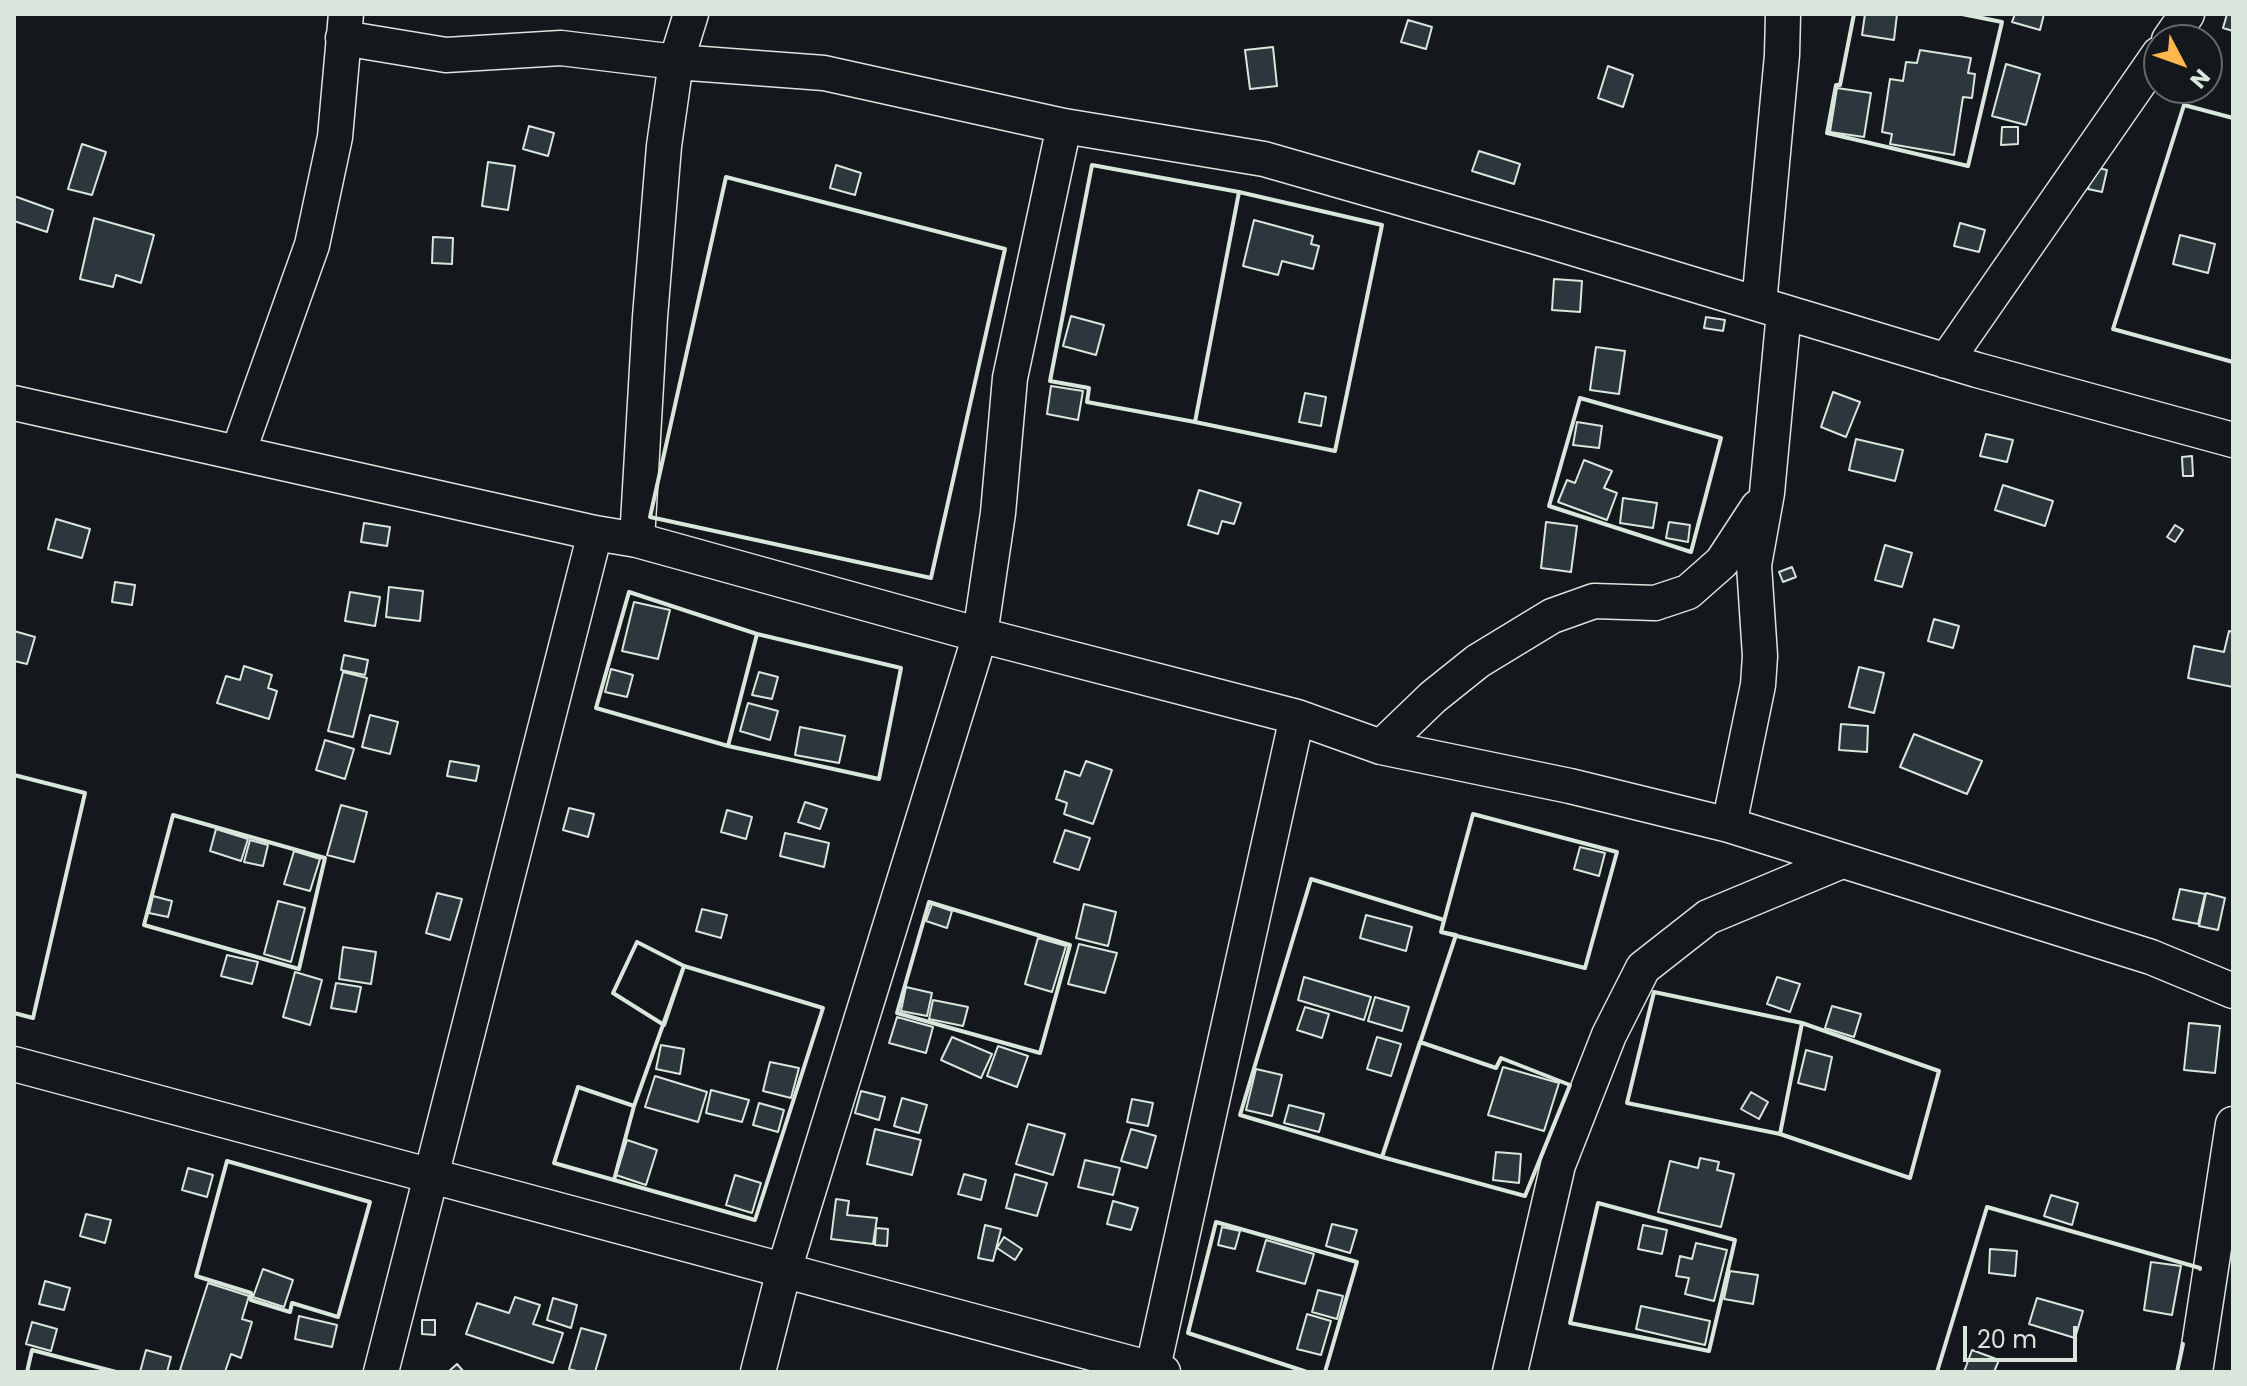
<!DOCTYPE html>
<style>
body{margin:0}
#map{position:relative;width:2247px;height:1386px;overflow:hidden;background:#14181c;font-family:Poppins,sans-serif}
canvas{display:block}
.frame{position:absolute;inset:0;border:16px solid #d8e6dc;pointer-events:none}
.north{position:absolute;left:2143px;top:24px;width:80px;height:80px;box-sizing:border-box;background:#14181c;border:2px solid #626a69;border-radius:50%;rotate:131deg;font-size:22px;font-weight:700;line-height:32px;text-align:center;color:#d8e6dc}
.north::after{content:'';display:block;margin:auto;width:28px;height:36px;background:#ffb74d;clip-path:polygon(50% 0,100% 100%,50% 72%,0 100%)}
.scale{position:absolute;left:1963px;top:1326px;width:114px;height:36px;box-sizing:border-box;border:4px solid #d8e6dc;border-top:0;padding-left:10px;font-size:24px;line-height:28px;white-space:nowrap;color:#d8e6dc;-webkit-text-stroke:6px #14181c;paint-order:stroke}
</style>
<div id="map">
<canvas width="2247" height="1386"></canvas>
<div class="frame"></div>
<div class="north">N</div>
<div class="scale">20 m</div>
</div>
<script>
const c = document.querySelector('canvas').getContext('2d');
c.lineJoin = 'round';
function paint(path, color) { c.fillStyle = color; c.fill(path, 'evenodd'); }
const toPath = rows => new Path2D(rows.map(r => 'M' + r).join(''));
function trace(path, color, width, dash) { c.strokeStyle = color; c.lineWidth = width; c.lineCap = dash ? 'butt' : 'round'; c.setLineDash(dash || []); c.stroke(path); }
const building = toPath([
 [1865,14,1897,14,1894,40,1862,35,1865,14],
 [2015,14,2044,14,2040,30,2012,22,2015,14],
 [2227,14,2233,14,2233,31,2223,28,2227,14],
 [1408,20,1432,27,1426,49,1401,42,1408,20],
 [1273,47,1277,86,1250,89,1245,50,1273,47],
 [1920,50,1971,58,1968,73,1975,74,1972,98,1963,97,1954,155,1890,144,1892,134,1882,132,1890,79,1903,81,1906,62,1917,63,1920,50],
 [2006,64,2040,74,2026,125,1992,116,2006,64],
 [1608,66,1633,75,1623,107,1598,98,1608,66],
 [1837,88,1871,93,1864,137,1830,132,1837,88],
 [529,126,554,133,548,156,523,149,529,126],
 [2002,127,2018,127,2018,144,2001,145,2002,127],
 [82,144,106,152,92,195,68,189,82,144],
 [1479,151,1520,164,1514,184,1472,171,1479,151],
 [488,162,515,166,508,210,482,206,488,162],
 [836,165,861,173,855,195,830,188,836,165],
 [2093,167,2107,170,2102,192,2088,189,2093,167],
 [14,196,53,210,47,232,14,221,14,196],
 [94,218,154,235,141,283,116,275,113,287,80,279,94,218],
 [1254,220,1313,236,1311,244,1319,246,1313,269,1282,261,1278,275,1243,266,1254,220],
 [1960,223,1985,230,1979,252,1954,246,1960,223],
 [2180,235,2215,244,2208,273,2173,264,2180,235],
 [433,237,453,238,452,264,432,263,433,237],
 [1554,279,1582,281,1580,312,1552,310,1554,279],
 [1071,316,1104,325,1096,355,1063,346,1071,316],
 [1706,317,1725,320,1723,331,1704,328,1706,317],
 [1596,347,1625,351,1619,394,1590,390,1596,347],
 [1051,386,1083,391,1078,420,1047,414,1051,386],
 [1833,392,1860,402,1846,437,1821,427,1833,392],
 [1305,393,1326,397,1321,426,1299,422,1305,393],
 [1577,422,1602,426,1599,448,1573,445,1577,422],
 [1986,434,2013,440,2007,462,1980,456,1986,434],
 [1856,439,1903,450,1895,481,1849,470,1856,439],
 [2192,456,2193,476,2183,476,2182,457,2192,456],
 [1584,460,1612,471,1604,488,1617,493,1607,520,1558,502,1567,480,1575,483,1584,460],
 [2003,485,2053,501,2045,526,1995,510,2003,485],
 [1199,490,1241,503,1234,524,1222,521,1218,534,1188,525,1199,490],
 [1623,498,1657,503,1653,528,1620,523,1623,498],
 [56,519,90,529,82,558,48,549,56,519],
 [1546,522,1577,526,1571,572,1541,568,1546,522],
 [1669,522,1690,525,1688,542,1666,538,1669,522],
 [364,523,390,527,387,546,361,542,364,523],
 [2175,525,2183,530,2175,542,2167,537,2175,525],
 [1885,545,1912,553,1902,587,1875,580,1885,545],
 [1792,567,1796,577,1783,582,1779,572,1792,567],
 [115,582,135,585,132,605,112,602,115,582],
 [389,587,423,591,420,621,386,617,389,587],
 [350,592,380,597,375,626,345,621,350,592],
 [634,602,670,610,658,659,622,651,634,602],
 [1934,619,1959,626,1953,648,1928,641,1934,619],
 [14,631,35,637,27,664,14,661,14,631],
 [2229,631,2233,632,2233,687,2188,678,2194,646,2224,652,2229,631],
 [344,655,368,660,365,675,341,670,344,655],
 [244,666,272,675,268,688,277,691,269,719,217,703,226,676,240,680,244,666],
 [1859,667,1884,673,1874,713,1849,707,1859,667],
 [611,669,633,675,627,697,605,692,611,669],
 [343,672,367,678,353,737,328,731,343,672],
 [759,672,778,677,772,699,752,695,759,672],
 [748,703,778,711,770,740,740,731,748,703],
 [370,715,398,722,390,754,362,747,370,715],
 [1841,724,1868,726,1867,752,1839,750,1841,724],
 [800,727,845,736,839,763,795,755,800,727],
 [1914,734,1982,761,1967,794,1900,767,1914,734],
 [325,740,354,749,345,779,316,770,325,740],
 [450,761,479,766,476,781,447,776,450,761],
 [1086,761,1112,770,1093,824,1064,814,1067,803,1056,799,1065,771,1080,776,1086,761],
 [805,802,827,809,820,829,798,822,805,802],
 [341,805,367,812,354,862,327,855,341,805],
 [569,808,594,814,588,837,563,830,569,808],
 [727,810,752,817,746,839,721,832,727,810],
 [216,829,248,839,241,861,210,851,216,829],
 [1065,830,1090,838,1079,870,1054,862,1065,830],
 [785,833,829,843,824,867,780,856,785,833],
 [250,840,268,845,263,866,244,862,250,840],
 [1580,847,1605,853,1599,876,1574,869,1580,847],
 [294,851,320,859,310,891,284,884,294,851],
 [2180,889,2205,894,2198,924,2173,919,2180,889],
 [437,893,462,899,450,940,426,933,437,893],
 [2206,893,2225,898,2218,930,2199,926,2206,893],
 [153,896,172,901,168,917,149,913,153,896],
 [278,901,305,908,291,962,264,954,278,901],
 [932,904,952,911,947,928,926,921,932,904],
 [1084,904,1116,912,1108,946,1076,938,1084,904],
 [702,909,727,915,721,938,696,931,702,909],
 [1366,915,1412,927,1406,951,1360,938,1366,915],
 [1038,938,1066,946,1052,992,1025,984,1038,938],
 [1079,944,1117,953,1105,993,1068,984,1079,944],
 [343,947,376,952,371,984,339,979,343,947],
 [227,955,258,962,252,984,221,976,227,955],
 [295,972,322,980,310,1025,283,1017,295,972],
 [1304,977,1371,997,1364,1020,1298,1000,1304,977],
 [1777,977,1800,984,1790,1012,1767,1004,1777,977],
 [336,983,361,987,356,1012,331,1008,336,983],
 [906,987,932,993,927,1016,901,1011,906,987],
 [1375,997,1409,1007,1402,1031,1368,1021,1375,997],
 [933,1000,968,1007,963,1026,929,1019,933,1000],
 [1832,1006,1861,1014,1854,1037,1825,1028,1832,1006],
 [1305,1007,1329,1014,1322,1038,1297,1030,1305,1007],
 [897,1017,933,1027,926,1053,889,1043,897,1017],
 [2189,1023,2220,1026,2215,1073,2184,1070,2189,1023],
 [952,1037,992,1054,981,1078,941,1060,952,1037],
 [1377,1037,1401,1044,1391,1076,1367,1069,1377,1037],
 [661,1045,684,1049,680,1074,656,1069,661,1045],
 [998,1046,1028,1056,1017,1087,987,1076,998,1046],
 [1806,1050,1832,1057,1825,1090,1798,1083,1806,1050],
 [770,1062,799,1068,791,1098,763,1091,770,1062],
 [1503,1067,1559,1083,1544,1131,1488,1115,1503,1067],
 [1256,1069,1282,1075,1272,1116,1246,1110,1256,1069],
 [655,1076,707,1092,698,1122,645,1107,655,1076],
 [711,1090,749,1100,742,1122,706,1113,711,1090],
 [861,1091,885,1097,879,1120,855,1113,861,1091],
 [1751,1092,1768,1102,1759,1119,1741,1109,1751,1092],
 [902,1098,927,1105,919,1133,894,1126,902,1098],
 [1132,1099,1153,1103,1148,1126,1127,1122,1132,1099],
 [759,1103,784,1110,778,1132,753,1125,759,1103],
 [1289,1105,1324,1114,1319,1132,1284,1123,1289,1105],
 [1028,1124,1065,1134,1053,1175,1016,1164,1028,1124],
 [875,1129,921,1140,912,1175,867,1164,875,1129],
 [1131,1129,1156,1136,1147,1168,1121,1161,1131,1129],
 [627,1140,657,1150,646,1185,616,1175,627,1140],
 [1496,1152,1521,1154,1519,1183,1493,1180,1496,1152],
 [1700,1158,1719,1162,1717,1170,1734,1174,1721,1227,1658,1212,1670,1161,1698,1168,1700,1158],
 [1085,1160,1120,1168,1113,1195,1078,1187,1085,1160],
 [188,1168,213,1175,207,1197,182,1190,188,1168],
 [964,1174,986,1180,981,1200,958,1194,964,1174],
 [1015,1174,1047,1183,1037,1216,1006,1208,1015,1174],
 [735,1175,761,1183,752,1213,726,1205,735,1175],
 [2051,1195,2078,1203,2072,1225,2044,1216,2051,1195],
 [836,1199,849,1201,847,1215,877,1218,873,1244,831,1239,836,1199],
 [1113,1201,1138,1208,1131,1230,1107,1224,1113,1201],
 [86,1214,111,1220,105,1243,80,1236,86,1214],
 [1332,1224,1357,1230,1350,1253,1326,1246,1332,1224],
 [985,1225,1001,1229,993,1261,978,1258,985,1225],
 [1643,1225,1667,1230,1662,1254,1638,1249,1643,1225],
 [1222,1227,1240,1231,1235,1249,1218,1245,1222,1227],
 [876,1228,888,1229,887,1246,875,1245,876,1228],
 [1004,1237,1022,1249,1015,1260,997,1248,1004,1237],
 [1266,1240,1314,1254,1305,1284,1257,1271,1266,1240],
 [1696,1243,1727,1250,1714,1301,1685,1294,1689,1278,1676,1276,1680,1256,1692,1259,1696,1243],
 [1990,1249,2017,1251,2015,1276,1989,1273,1990,1249],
 [2151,1262,2181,1266,2172,1315,2144,1310,2151,1262],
 [263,1269,293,1280,284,1307,253,1297,263,1269],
 [1730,1271,1758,1275,1753,1304,1724,1299,1730,1271],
 [45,1281,70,1288,64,1310,39,1304,45,1281],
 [208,1283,249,1296,242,1319,252,1322,241,1358,231,1354,225,1372,186,1372,180,1370,208,1283],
 [1318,1290,1343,1296,1337,1319,1312,1312,1318,1290],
 [515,1297,540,1305,533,1324,563,1333,553,1363,466,1334,477,1303,509,1313,515,1297],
 [553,1298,577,1305,571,1328,547,1320,553,1298],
 [2037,1298,2083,1311,2075,1338,2029,1324,2037,1298],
 [1641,1306,1710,1321,1705,1345,1636,1329,1641,1306],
 [1307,1314,1331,1321,1321,1355,1297,1349,1307,1314],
 [299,1316,337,1325,332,1347,295,1339,299,1316],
 [422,1320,435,1320,435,1335,422,1334,422,1320],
 [32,1322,57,1329,51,1351,26,1344,32,1322],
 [581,1328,606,1335,595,1372,580,1372,569,1369,581,1328],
 [146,1350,171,1357,167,1372,140,1372,146,1350],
 [1972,1350,1999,1360,1994,1372,1964,1372,1972,1350],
 [457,1364,464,1372,448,1372,457,1364]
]);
const minor = toPath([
 [343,38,446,55,561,48,676,62,824,73,1064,126,1264,159,1536,237,1977,370,2233,440],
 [2169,40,2187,14],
 [1759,304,1782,55,1783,14],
 [1946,361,2159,54],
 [14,403,595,533,637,540,980,635,1297,717,1381,747,1570,786,1729,825,2151,957,2233,991],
 [238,453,312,245,335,137,346,14],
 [637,540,650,317,664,146,676,62,691,14],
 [1381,747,1433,697,1478,661,1552,616,1594,601,1655,603,1688,592,1722,562,1758,507],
 [1729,825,1758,685,1760,656,1754,565,1767,493,1784,312],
 [14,1064,1163,1372],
 [381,1372,595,533],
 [758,1372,784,1270,980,635,998,513,1010,378,1064,126],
 [1152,1372,1297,717],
 [1510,1372,1558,1165,1609,1035,1643,968,1708,917,1842,861],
 [2195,1372,2233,1124]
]);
const wall = toPath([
 [1854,14,1840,85,1836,85,1827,133,1968,166,2002,22,1962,14],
 [2233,118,2184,105,2113,329,2233,362],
 [1092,165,1239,192,1195,422,1087,402,1089,388,1050,381,1092,165],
 [726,177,1005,249,931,578,650,517,726,177],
 [1239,192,1382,225,1335,451,1195,422,1239,192],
 [1580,398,1721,438,1691,552,1549,506,1580,398],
 [629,592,757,634,728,746,596,708,629,592],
 [757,634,901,668,879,779,728,746,757,634],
 [14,775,85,793,33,1018,14,1013],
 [1473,814,1617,852,1585,968,1441,932,1473,814],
 [173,815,325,858,299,969,144,925,173,815],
 [1311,879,1444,920,1441,932,1456,935,1382,1157,1240,1115,1311,879],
 [929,902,1070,945,1040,1053,897,1013,929,902],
 [637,942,684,966,664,1025,613,993,637,942],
 [684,966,823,1008,755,1220,614,1180,634,1106,684,966],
 [1654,992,1802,1023,1780,1134,1627,1103,1654,992],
 [1802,1023,1939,1071,1910,1178,1780,1134,1802,1023],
 [1420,1042,1496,1068,1501,1058,1570,1085,1525,1196,1382,1157,1420,1042],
 [578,1087,634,1106,614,1180,554,1163,578,1087],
 [227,1161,370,1202,338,1317,292,1303,290,1312,251,1300,251,1293,196,1276,227,1161],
 [1598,1203,1735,1240,1709,1351,1570,1323,1598,1203],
 [27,1372,32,1350,116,1372],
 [1307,1372,1188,1333,1216,1222,1357,1262,1325,1372],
 [1937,1372,1987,1207,2200,1268,2200,1269],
 [2177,1372,2183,1344]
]);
paint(building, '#2c363c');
trace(building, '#d8e6dc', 2);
trace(minor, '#d8e6dc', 37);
trace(minor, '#14181c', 34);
trace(wall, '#d8e6dc', 4);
</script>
